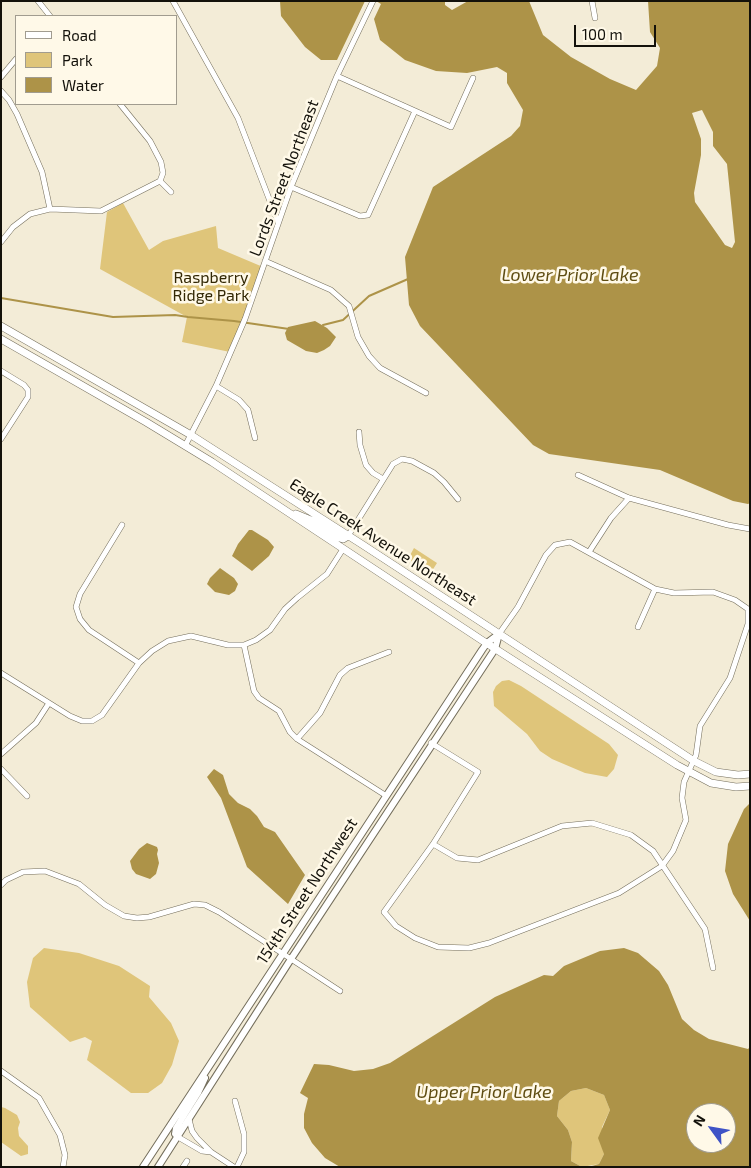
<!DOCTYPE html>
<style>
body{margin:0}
#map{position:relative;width:751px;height:1168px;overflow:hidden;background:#f3ecd7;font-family:"Exo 2",sans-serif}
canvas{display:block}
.frame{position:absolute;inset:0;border:2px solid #13110a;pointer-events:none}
.legend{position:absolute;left:15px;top:15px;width:162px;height:90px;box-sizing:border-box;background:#fff9e8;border:1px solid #a19c8f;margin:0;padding:6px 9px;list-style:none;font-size:15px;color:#13110a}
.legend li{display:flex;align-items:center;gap:10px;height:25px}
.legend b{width:25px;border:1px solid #a19c8f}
.north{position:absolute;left:686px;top:1103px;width:50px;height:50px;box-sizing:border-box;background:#fff9e8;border:1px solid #a19c8f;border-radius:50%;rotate:302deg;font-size:14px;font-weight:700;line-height:20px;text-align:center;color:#13110a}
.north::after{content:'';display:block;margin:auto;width:18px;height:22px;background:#3f53c6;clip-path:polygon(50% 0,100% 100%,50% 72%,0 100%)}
.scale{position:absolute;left:574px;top:25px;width:82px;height:22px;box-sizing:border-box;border:2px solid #13110a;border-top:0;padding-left:6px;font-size:15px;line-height:18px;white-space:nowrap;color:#13110a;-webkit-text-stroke:4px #fff9e8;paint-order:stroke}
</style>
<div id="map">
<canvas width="751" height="1168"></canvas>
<div class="frame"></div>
<ul class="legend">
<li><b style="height:6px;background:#fff"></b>Road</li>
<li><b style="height:14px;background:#dfc57a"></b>Park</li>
<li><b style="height:14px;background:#ad9348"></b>Water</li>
</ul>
<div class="north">N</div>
<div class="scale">100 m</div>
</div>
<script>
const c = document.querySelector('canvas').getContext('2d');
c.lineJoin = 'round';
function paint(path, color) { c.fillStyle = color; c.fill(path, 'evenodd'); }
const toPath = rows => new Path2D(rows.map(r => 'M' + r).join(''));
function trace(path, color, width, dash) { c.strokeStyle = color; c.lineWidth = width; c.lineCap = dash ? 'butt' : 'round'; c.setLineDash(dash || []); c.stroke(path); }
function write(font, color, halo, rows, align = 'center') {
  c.font = font + ' "Exo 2",sans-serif'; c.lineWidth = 5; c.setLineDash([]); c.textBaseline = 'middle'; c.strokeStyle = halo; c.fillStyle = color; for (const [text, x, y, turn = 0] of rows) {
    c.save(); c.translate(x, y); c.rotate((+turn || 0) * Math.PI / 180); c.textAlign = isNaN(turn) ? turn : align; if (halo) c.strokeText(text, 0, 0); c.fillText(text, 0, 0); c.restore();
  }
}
const green = toPath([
 [123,203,149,250,163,241,216,226,218,248,263,267,230,352,182,342,187,317,100,269,107,212],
 [414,548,437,563,430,574,408,559],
 [509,680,521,686,609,744,618,755,614,769,607,777,585,773,552,759,540,751,527,734,494,706,493,692,496,686,502,681],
 [44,948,79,953,119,966,150,986,149,997,171,1023,179,1041,172,1065,162,1083,148,1093,131,1093,87,1060,92,1041,85,1037,70,1042,30,1007,27,982,33,958],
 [586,1088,604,1095,610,1110,602,1127,604,1154,599,1164,582,1167,571,1161,572,1142,568,1130,557,1116,559,1101,571,1091],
 [1,1107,5,1108,17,1115,20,1122,18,1128,19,1136,28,1146,28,1154,21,1156,1,1142]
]);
const water = toPath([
 [280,1,365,1,337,60,321,60,305,47,281,16],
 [376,1,445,1,445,5,452,10,468,1,529,1,543,35,571,57,610,79,636,90,657,66,660,48,650,32,648,1,750,1,750,503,748,504,733,501,660,470,549,454,533,445,420,326,409,305,405,257,433,187,511,136,520,126,523,110,507,83,507,73,497,67,467,73,436,71,405,60,380,40,374,19,381,4],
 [702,110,713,132,713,146,727,164,735,242,732,248,725,245,695,202,694,193,701,155,701,139,692,113],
 [315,321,327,328,336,337,330,346,324,350,317,353,306,351,287,340,285,333,288,327],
 [249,530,252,530,268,540,274,547,269,556,252,571,232,556,238,544],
 [220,568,234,578,238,584,235,591,229,595,215,592,207,584,210,578],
 [214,769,223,775,229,794,238,803,250,809,257,816,264,827,275,832,305,875,288,904,247,867,221,798,207,777],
 [750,803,750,921,733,894,725,871,728,844,744,809],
 [147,843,157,847,158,850,157,854,159,863,156,874,150,879,136,874,132,869,130,861,139,849],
 [624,948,638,953,659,971,668,985,682,1019,694,1030,709,1039,748,1049,750,1047,750,1167,588,1167,599,1164,604,1154,598,1138,610,1110,604,1095,586,1088,571,1091,559,1101,557,1116,568,1130,572,1142,571,1161,582,1167,340,1167,325,1158,312,1143,304,1128,304,1114,308,1098,300,1093,314,1064,329,1065,354,1071,373,1069,390,1063,495,997,544,975,553,976,564,966,600,951],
 [696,1113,726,1113,726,1143,696,1143]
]);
const stream = toPath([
 [1,298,113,317,175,315,188,317,234,321,289,329],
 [323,325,343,320,369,296,408,279]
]);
const minor = toPath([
 [38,1,50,16],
 [173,1,238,118,278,222],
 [592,1,595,18],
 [337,76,451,127,473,78],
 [1,77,16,59],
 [1,91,9,100,17,114,42,172,50,209],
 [120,104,150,141,161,162,163,173,160,181,171,192],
 [291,187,360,216,368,215,415,111],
 [1,242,13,227,30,214,50,209,101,211,160,181],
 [265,261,331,290,349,306,358,337,369,356,380,368,426,393],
 [1,371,24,385,28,390,28,397,1,439],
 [216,386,239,400,248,410,255,438],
 [359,432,360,445,366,465,373,473,383,479],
 [185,446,216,386,245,319,291,187,337,76,373,1],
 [578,475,629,498,728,525,750,529],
 [122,525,80,594,76,607,80,619,89,630,139,663],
 [348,536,393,464,402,459,412,461,434,473,444,482,458,499],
 [589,552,611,518,629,498],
 [638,627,655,589],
 [244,645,254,691,259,698,279,711,290,732,297,739,385,795],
 [1,673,70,716,82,721,92,721,102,715,139,663,152,651,168,641,191,636,228,645,244,645,256,640,270,630,285,609,297,598,327,574,343,549],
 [297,739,320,713,340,675,348,668,389,652],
 [431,743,478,772,433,844,384,912,396,926,415,938,438,947,469,948,489,943,619,893,662,866,673,851,686,820,682,798,684,782,696,755,700,726,730,678,748,624,748,609,735,600,713,592,674,593,655,589,570,542,555,545,546,555,518,607,499,634],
 [1,754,36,723,49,703],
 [1,769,27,796],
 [433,844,457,858,478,860,562,826,592,823,631,835,653,851,705,929,713,968],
 [1,885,6,880,23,872,45,871,79,884,105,905,124,916,137,918,149,917,194,904,205,905,219,912,340,991],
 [1,1071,39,1098,60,1135,65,1155,63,1167],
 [235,1101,244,1134,244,1152,237,1167],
 [189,1119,192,1131,197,1138,211,1152,234,1167],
 [178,1137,202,1151,211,1152],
 [183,1167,187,1161]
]);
const tertiary = toPath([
 [178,1137,175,1134,176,1128,198,1093,205,1078],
 [143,1167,482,650,487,643,499,634],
 [158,1167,291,959,495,649,499,634]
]);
const secondary = toPath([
 [1,326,191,435,363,545,694,761,716,772,738,775,750,774],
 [1,339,146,422,212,462,480,639,677,765,711,783,736,787,750,786],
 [296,514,313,521,340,538,343,539,348,536]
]);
const streetNames = [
 ["Lords Street Northeast",284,178,-69],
 ["Eagle Creek Avenue Northeast",383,542,33],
 ["154th Street Northwest",307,891,-57]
];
const parkNames = [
 ["Raspberry",211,278],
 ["Ridge Park",211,296]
];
const waterNames = [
 ["Lower Prior Lake",570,275],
 ["Upper Prior Lake",484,1092]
];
paint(green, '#dfc57a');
paint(water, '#ad9348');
trace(stream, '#ad9348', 2);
trace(minor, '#746e5c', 6);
trace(tertiary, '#746e5c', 8);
trace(secondary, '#746e5c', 8);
trace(minor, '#fff', 5);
trace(tertiary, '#fff', 6);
trace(secondary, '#fff', 7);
write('16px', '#13110a', '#fff9e8', streetNames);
write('16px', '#332805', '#fff9e8', parkNames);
write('italic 18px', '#5f4d12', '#fff9e8', waterNames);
</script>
